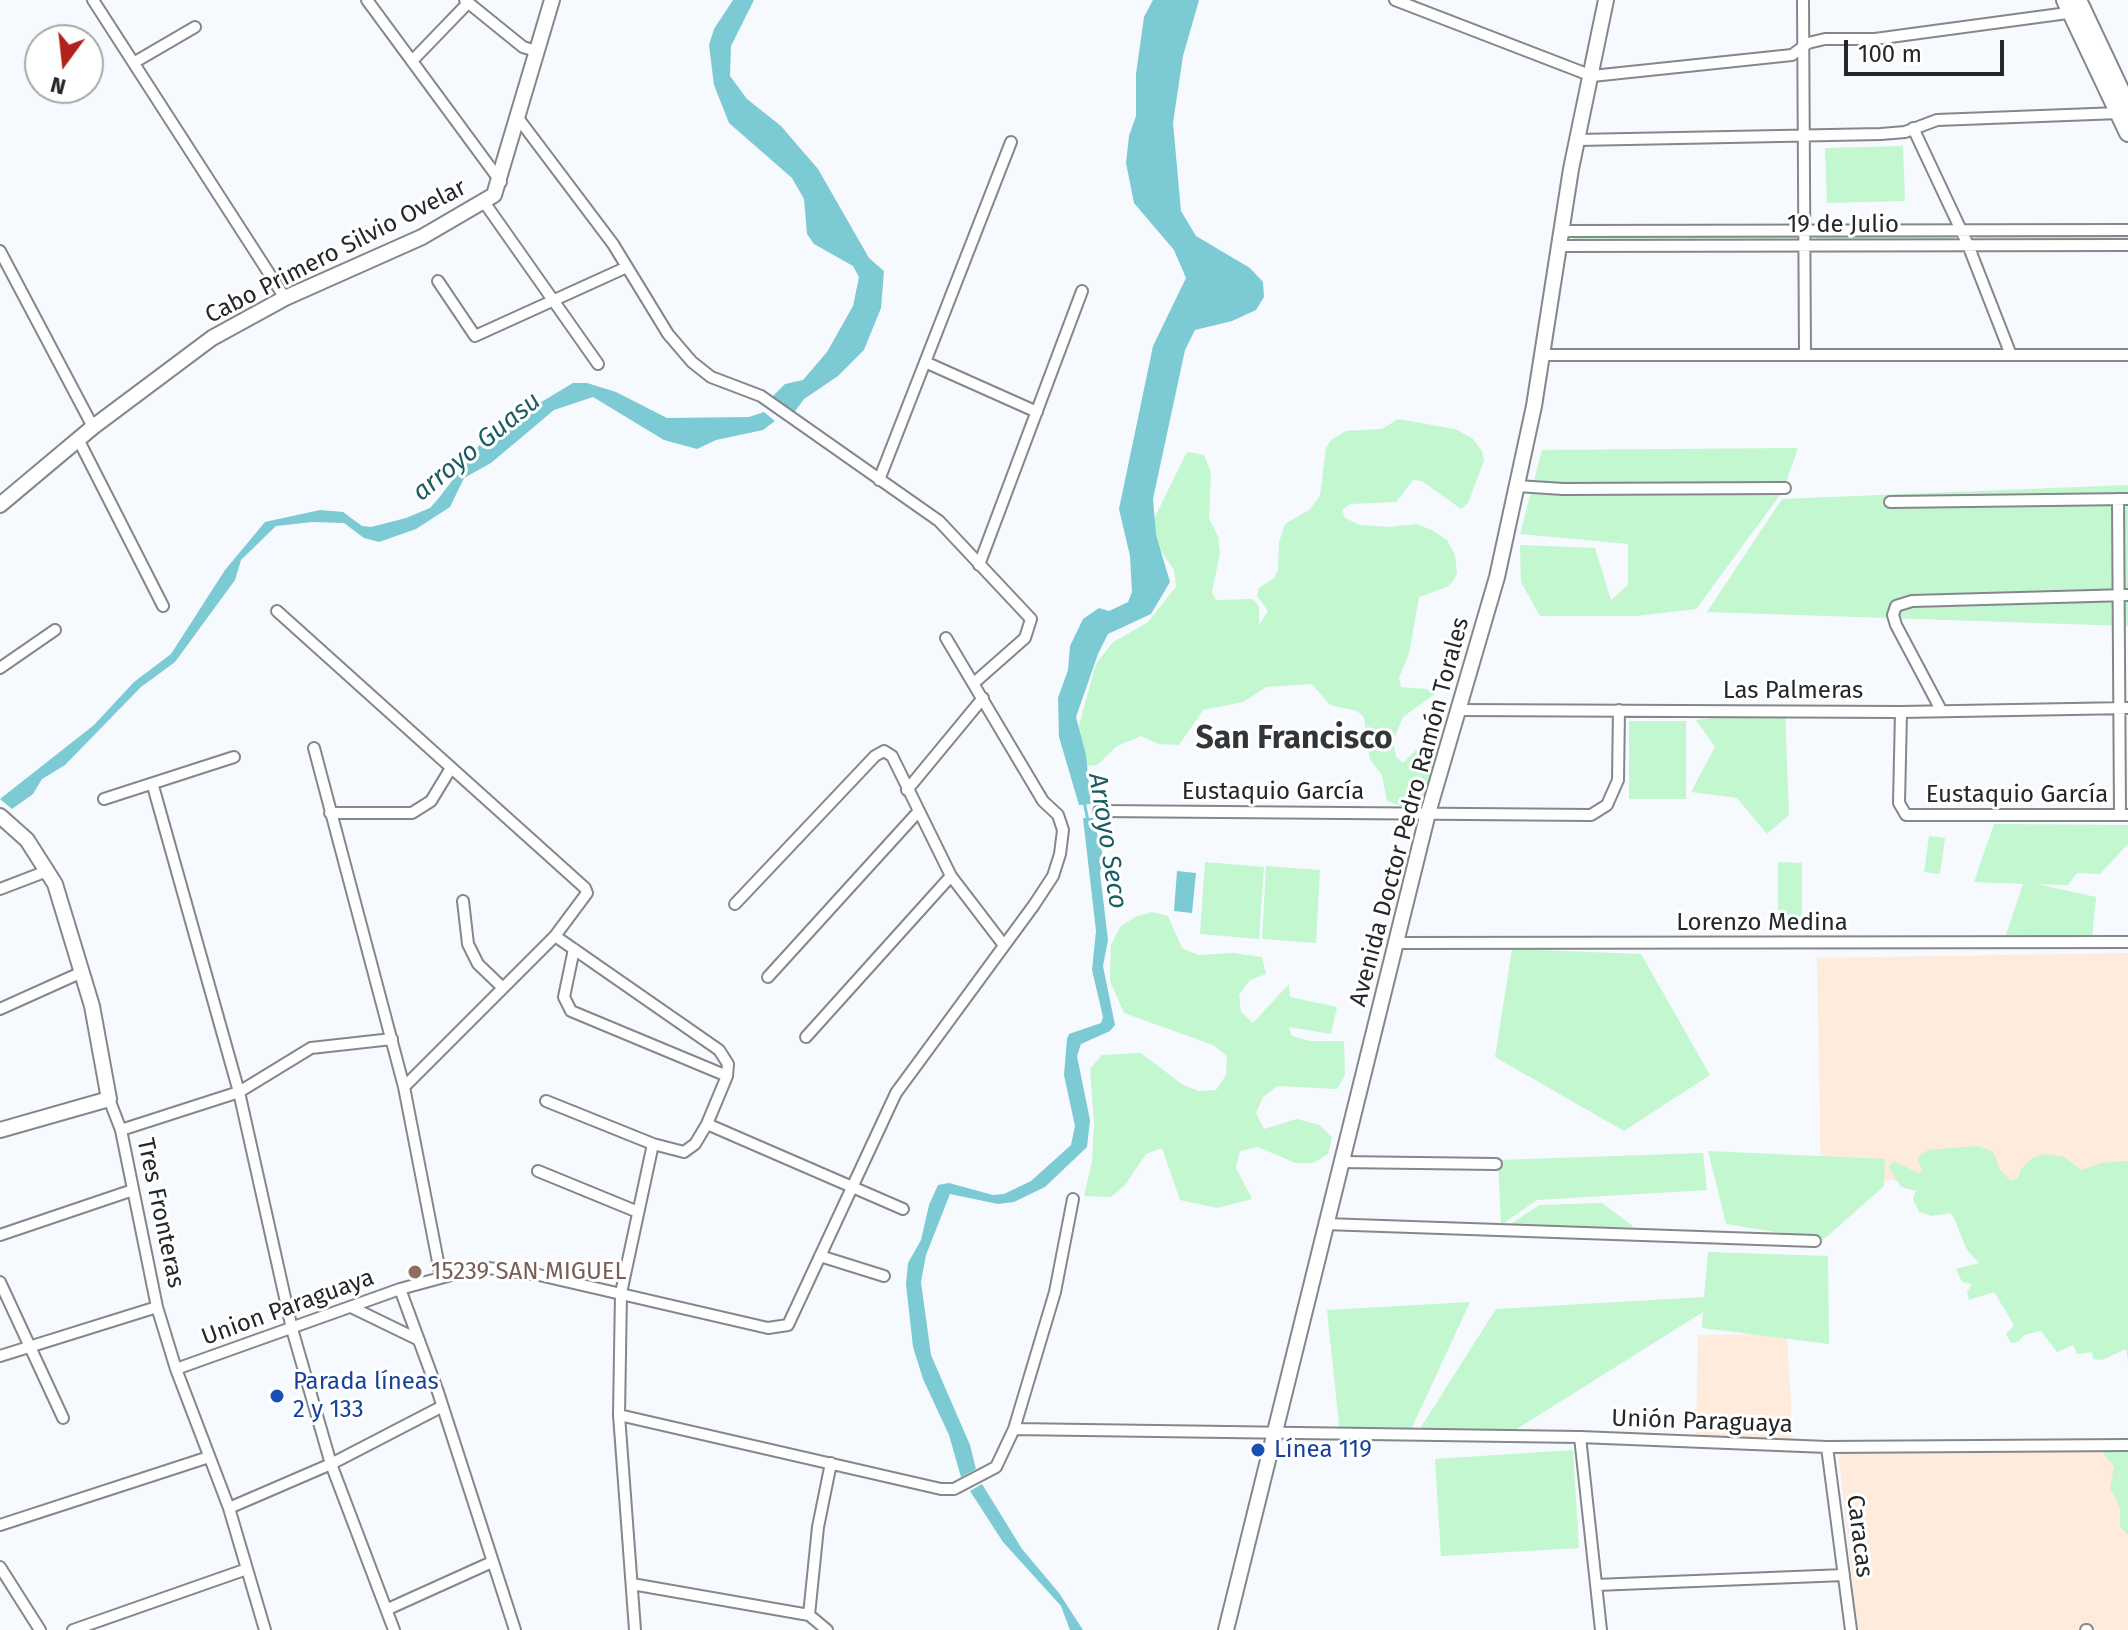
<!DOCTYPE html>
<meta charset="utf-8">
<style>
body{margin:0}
#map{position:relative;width:2128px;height:1630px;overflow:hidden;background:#f6f9fd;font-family:"Fira Sans",sans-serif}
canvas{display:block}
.north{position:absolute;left:24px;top:24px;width:80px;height:80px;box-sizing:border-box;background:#fff;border:2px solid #a7a8a9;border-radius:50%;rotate:195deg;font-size:22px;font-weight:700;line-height:32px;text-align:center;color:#242627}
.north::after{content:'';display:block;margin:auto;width:28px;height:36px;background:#b2221c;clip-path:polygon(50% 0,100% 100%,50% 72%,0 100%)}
.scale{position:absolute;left:1844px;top:40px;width:160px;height:36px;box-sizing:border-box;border:4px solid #242627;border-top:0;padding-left:10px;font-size:24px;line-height:28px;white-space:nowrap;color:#242627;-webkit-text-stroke:6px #fff;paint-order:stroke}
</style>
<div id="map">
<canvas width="2128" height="1630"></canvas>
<div class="north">N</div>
<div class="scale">100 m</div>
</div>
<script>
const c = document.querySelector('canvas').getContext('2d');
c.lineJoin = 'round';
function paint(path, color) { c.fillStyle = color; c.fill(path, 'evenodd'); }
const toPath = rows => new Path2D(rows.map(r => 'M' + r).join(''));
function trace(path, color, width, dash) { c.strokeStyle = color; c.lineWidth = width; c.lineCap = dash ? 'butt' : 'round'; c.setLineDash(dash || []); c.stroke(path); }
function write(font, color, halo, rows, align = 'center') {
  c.font = font + ' "Fira Sans",sans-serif'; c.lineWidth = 6; c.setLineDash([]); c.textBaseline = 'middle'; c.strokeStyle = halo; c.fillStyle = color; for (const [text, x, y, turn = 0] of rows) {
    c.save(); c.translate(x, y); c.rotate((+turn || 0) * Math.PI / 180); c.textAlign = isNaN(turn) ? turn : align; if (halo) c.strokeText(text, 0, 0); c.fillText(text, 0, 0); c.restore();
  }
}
const industrial = toPath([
 [2128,953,2128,1185,1821,1179,1817,958],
 [1787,1334,1793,1442,1696,1439,1698,1335],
 [1837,1441,2128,1445,2128,1630,1858,1630]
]);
const green = toPath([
 [1903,146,1905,201,1827,203,1825,148],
 [2128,235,2128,240,1977,238,1979,236],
 [1796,236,1796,240,1571,240,1573,237],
 [1817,236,1954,236,1956,239,1817,240],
 [1398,419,1455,429,1472,438,1482,451,1484,461,1468,503,1461,509,1422,481,1413,480,1396,502,1350,504,1342,510,1345,518,1360,525,1389,527,1416,524,1432,530,1447,540,1455,555,1457,573,1453,581,1447,587,1419,597,1409,654,1399,678,1401,687,1427,689,1435,694,1403,717,1393,741,1396,757,1403,763,1416,750,1441,748,1442,771,1423,802,1406,808,1387,801,1382,775,1370,760,1364,717,1357,711,1330,705,1312,684,1266,687,1243,702,1203,710,1179,745,1159,744,1141,736,1117,746,1097,765,1078,767,1079,725,1096,664,1113,642,1147,623,1176,587,1174,570,1148,531,1187,452,1204,455,1211,472,1209,519,1218,536,1220,553,1212,592,1216,600,1253,599,1259,606,1259,625,1268,611,1257,596,1259,588,1274,578,1278,570,1279,542,1285,524,1309,510,1320,496,1326,448,1331,440,1346,431,1382,429],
 [1798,448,1783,491,1696,609,1636,616,1540,616,1521,582,1520,545,1595,548,1611,600,1628,585,1628,544,1520,534,1542,450],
 [2128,485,2128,626,1707,612,1782,499],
 [1785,709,1789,815,1767,834,1737,798,1691,792,1715,747,1696,720],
 [1629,721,1686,721,1686,799,1629,799],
 [1994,824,2128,825,2128,844,2100,874,2077,873,2068,885,2037,884,2096,897,2092,938,2006,935,2023,884,1974,882],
 [1929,836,1945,838,1940,874,1924,872],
 [1205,862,1264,867,1259,939,1200,934],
 [1778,862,1802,863,1802,916,1778,916],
 [1266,866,1320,870,1316,943,1262,939],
 [1152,912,1168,916,1182,948,1198,955,1233,953,1262,957,1266,974,1250,980,1239,995,1241,1012,1253,1023,1289,984,1290,997,1337,1007,1331,1034,1289,1027,1292,1036,1309,1041,1344,1041,1345,1075,1337,1089,1277,1086,1263,1097,1256,1113,1264,1129,1297,1119,1319,1125,1332,1137,1328,1154,1313,1163,1295,1163,1258,1147,1240,1151,1236,1168,1252,1199,1217,1208,1180,1200,1162,1148,1146,1154,1125,1185,1111,1197,1084,1196,1092,1161,1094,1124,1090,1069,1102,1055,1141,1053,1183,1085,1199,1091,1216,1090,1226,1075,1227,1056,1213,1045,1124,1013,1110,981,1111,945,1120,927,1135,917],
 [1512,949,1641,954,1710,1075,1624,1131,1495,1057],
 [1976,1146,1993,1151,1999,1168,2010,1181,2018,1178,2021,1169,2032,1158,2045,1154,2064,1157,2082,1170,2101,1163,2128,1161,2128,1361,2126,1349,2102,1360,2093,1359,2092,1352,2077,1354,2073,1345,2057,1352,2041,1331,2024,1335,2018,1342,2011,1343,2006,1334,2014,1325,1994,1292,1969,1300,1967,1292,1972,1284,1962,1282,1956,1269,1979,1263,1967,1250,1954,1218,1950,1213,1932,1216,1919,1212,1913,1199,1916,1191,1901,1187,1889,1168,1893,1161,1919,1173,1922,1170,1917,1158,1928,1150],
 [1708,1151,1885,1159,1884,1186,1823,1240,1726,1224],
 [1703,1153,1707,1190,1537,1200,1501,1225,1498,1160],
 [1602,1203,1634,1227,1508,1226,1539,1205],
 [1708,1252,1828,1256,1829,1344,1702,1328,1703,1312,1504,1437,1416,1435,1496,1309,1704,1297],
 [1470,1302,1409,1434,1340,1434,1327,1310],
 [2128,1444,2128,1535,2120,1526,2120,1508,2110,1488,2114,1467,2103,1452,2103,1447],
 [1573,1450,1579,1548,1441,1556,1435,1459]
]);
const water = toPath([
 [733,0,754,0,731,46,730,76,747,99,781,126,818,169,869,258,884,271,881,308,864,350,838,376,804,399,793,414,770,399,785,384,803,380,827,352,853,306,859,277,853,266,814,244,807,234,804,199,792,178,729,123,714,85,709,45,714,29],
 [1153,0,1199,0,1183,56,1173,123,1181,211,1196,236,1250,268,1263,282,1264,297,1256,310,1232,321,1195,330,1185,350,1153,499,1156,535,1170,582,1151,614,1108,634,1098,654,1076,717,1086,755,1091,804,1079,805,1059,737,1058,698,1068,670,1070,646,1083,619,1099,608,1109,611,1128,602,1132,592,1130,556,1119,509,1153,346,1186,278,1174,250,1134,203,1126,163,1129,136,1136,116,1136,74,1144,17],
 [573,383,587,383,616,392,667,418,749,417,764,412,775,421,763,430,716,440,697,449,664,440,593,397,554,410,491,463,464,478,450,507,416,529,379,542,364,538,344,523,312,522,276,526,241,560,235,580,175,662,141,687,65,765,42,779,33,794,12,809,0,799,94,725,134,682,171,654,225,570,265,522,320,510,343,512,362,526,371,527,406,518,430,508,438,499,488,434],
 [1083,818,1093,818,1103,856,1100,873,1108,940,1103,966,1115,1025,1110,1031,1081,1044,1077,1056,1090,1120,1087,1147,1045,1187,1014,1202,998,1204,950,1194,926,1255,921,1282,931,1355,970,1445,976,1469,961,1477,949,1435,923,1379,913,1347,906,1284,908,1263,921,1240,929,1205,938,1185,949,1183,993,1195,1004,1194,1031,1181,1071,1145,1075,1126,1064,1075,1067,1039,1069,1034,1101,1023,1103,1017,1092,970,1096,931],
 [1177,871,1196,873,1192,913,1174,911],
 [982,1484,1022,1549,1059,1593,1083,1630,1070,1630,1061,1606,1003,1542,970,1491]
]);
const stream = toPath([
 [1084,801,1088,821]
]);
const street = toPath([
 [93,0,285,298],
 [367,0,501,182],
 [465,0,523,47,536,51],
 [1395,0,1592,76,1792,55,1808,43,1825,39,1875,39,2075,12],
 [1803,0,1805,355],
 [412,61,468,3],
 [135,62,195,27],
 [518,118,613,244,668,334,692,362,711,377,761,396,939,521,1031,619,1025,638,974,683],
 [1913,128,1968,245,2011,355],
 [1577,140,1881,134,1905,132,1937,120,2119,113],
 [484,202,598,364],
 [1561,231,2128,230],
 [1559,246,2128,245],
 [0,251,93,427],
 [438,281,475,336,627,267],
 [1542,355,2128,355],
 [925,362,1037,412],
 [78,439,163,606],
 [879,480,1011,142],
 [1517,486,1563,489,1785,488],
 [2118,499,2120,815],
 [1890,502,2128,499],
 [979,565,1082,291],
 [277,611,585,888,587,893,555,936,404,1087,441,1277],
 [0,668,55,630],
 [1458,710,1901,712,2128,708],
 [1941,710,1896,625,1893,615,1896,606,1912,601,2128,595],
 [1901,712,1899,803,1906,815,2128,815],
 [314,748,404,1087],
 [153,786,239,1092,292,1329,331,1464,394,1630],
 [907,790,983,698],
 [104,799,234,757],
 [1099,811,1591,815,1607,805,1618,780,1619,710],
 [330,813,412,813,431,801,451,768],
 [0,889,47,871],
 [463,901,468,944,478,964,503,988],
 [735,904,875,756,884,751,892,756,951,876,1003,944],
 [555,936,719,1050,728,1064,727,1076],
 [1395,943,2128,942],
 [768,977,918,812],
 [0,1009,80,973],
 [806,1037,951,876],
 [109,1099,121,1130,157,1307,176,1369,229,1508,265,1630],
 [546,1101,653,1144,684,1152,695,1144,707,1124,727,1076,571,1011,564,997,574,949],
 [707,1124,903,1209],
 [121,1130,239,1092,311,1048,392,1039],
 [1340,1162,1496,1164],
 [538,1171,638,1212],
 [1325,1224,1815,1241],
 [0,1235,133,1190],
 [820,1256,884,1276],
 [0,1282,63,1418],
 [400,1289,438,1392,515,1630],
 [351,1307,419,1340],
 [0,1356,157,1307],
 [176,1369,400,1289,481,1267,539,1275,768,1328,788,1325,896,1093,1034,905,1053,876,1060,854,1063,830,1058,815,1043,801,946,638],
 [619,1415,941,1489,954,1489,996,1467,1014,1429,1580,1437,1827,1447,2128,1445],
 [1014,1429,1055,1292,1073,1199],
 [1580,1437,1601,1630],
 [1827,1447,1851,1630],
 [229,1508,331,1464,441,1407],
 [0,1525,209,1457],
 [0,1567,40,1630],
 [632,1584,809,1615,827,1630],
 [1596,1585,1844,1575],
 [388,1609,492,1562],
 [809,1615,818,1527,831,1463],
 [73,1630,247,1569],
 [635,1630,619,1415,621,1293,653,1144],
 [2086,1630,2087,1630]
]);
const secondary = toPath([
 [0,505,93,427,212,338,285,298,422,237,494,195,552,0],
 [0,816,27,840,55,884,92,1006,109,1099,0,1130],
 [1226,1630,1428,813,1497,577,1534,406,1571,169,1606,0]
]);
const primary = toPath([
 [2065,0,2128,133],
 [2078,0,2128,106]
]);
const markers = [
 [415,1272,8,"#8d6e63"],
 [277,1396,8,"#1a4fb4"],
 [1258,1450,8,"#1a4fb4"]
];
const streetNames = [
 ["19 de Julio",1843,225],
 ["Cabo Primero Silvio Ovelar",336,252,-27],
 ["Las Palmeras",1793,691],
 ["Eustaquio García",1273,792],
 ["Eustaquio García",2017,795],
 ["Avenida Doctor Pedro Ramón Torales",1410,812,-75],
 ["Lorenzo Medina",1762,923],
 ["Tres Fronteras",160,1213,78],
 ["Union Paraguaya",288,1308,-20],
 ["Unión Paraguaya",1702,1422,2],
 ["Caracas",1859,1536,83]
];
const educationNames = [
 ["15239 SAN MIGUEL",431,1272]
];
const transitNames = [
 ["Parada líneas",293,1382],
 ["2 y 133",293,1410],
 ["Línea 119",1274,1450]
];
const waterNames = [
 ["arroyo Guasu",477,447,-39],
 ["Arroyo Seco",1107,841,81]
];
const districtNames = [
 ["San Francisco",1294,739]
];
paint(industrial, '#ffebdb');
paint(green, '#c2f7cf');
paint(water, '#7bcad4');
trace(stream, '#7bcad4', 3);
trace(street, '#84878b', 14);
trace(secondary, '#84878b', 18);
trace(primary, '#84878b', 20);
trace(street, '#fff', 10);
trace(secondary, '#fff', 14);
trace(primary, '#fff', 16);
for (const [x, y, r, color] of markers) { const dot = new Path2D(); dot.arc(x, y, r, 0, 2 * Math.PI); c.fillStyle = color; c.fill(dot); trace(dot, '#fff', 3); }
write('24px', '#242627', '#fff', streetNames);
write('24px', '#785e54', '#fff', educationNames, 'left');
write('24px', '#164399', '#fff', transitNames, 'left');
write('italic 26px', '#1a5c64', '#fff', waterNames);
write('bold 32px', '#333639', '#fff', districtNames);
</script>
